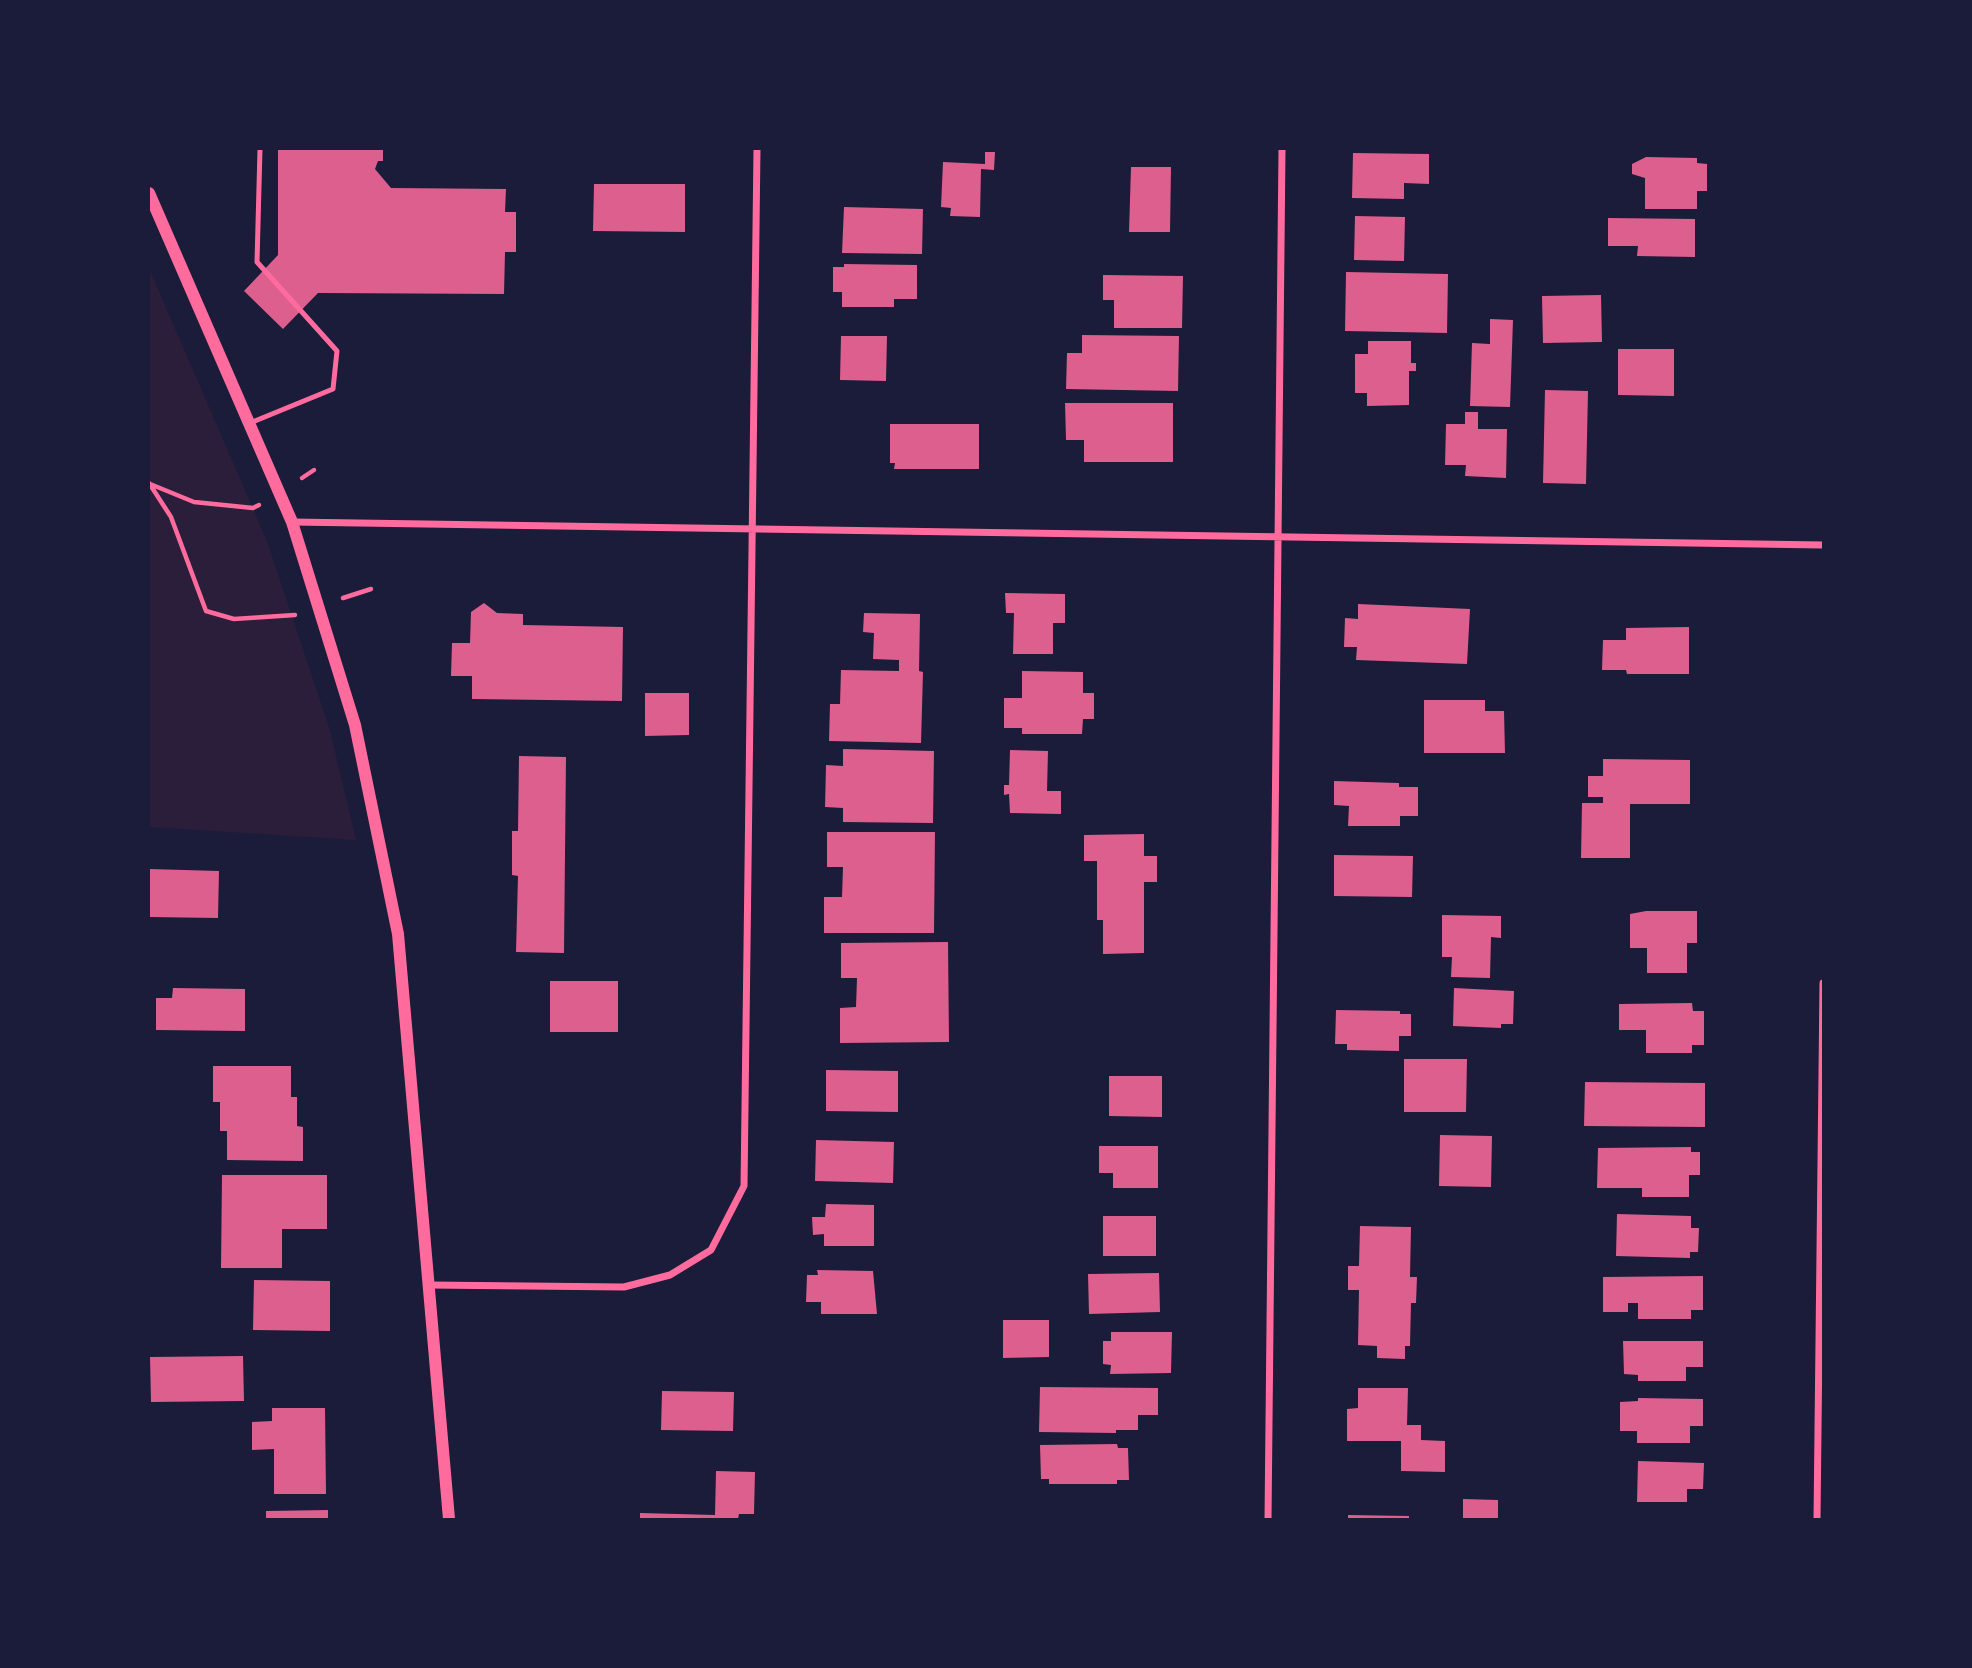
<!DOCTYPE html>
<style>
body{margin:0}
#map{position:relative;width:1972px;height:1668px;overflow:hidden;background:#1b1b3a;font-family:Overpass,sans-serif}
canvas{display:block}
.frame{position:absolute;inset:0;border:150px solid #1b1b3a;pointer-events:none}
</style>
<div id="map">
<canvas width="1972" height="1668"></canvas>
<div class="frame"></div>
</div>
<script>
const c = document.querySelector('canvas').getContext('2d');
c.lineJoin = 'round';
function paint(path, color) { c.fillStyle = color; c.fill(path, 'evenodd'); }
const toPath = rows => new Path2D(rows.map(r => 'M' + r).join(''));
function trace(path, color, width, dash) { c.strokeStyle = color; c.lineWidth = width; c.lineCap = dash ? 'butt' : 'round'; c.setLineDash(dash || []); c.stroke(path); }
const green = toPath([
 [149,268,267,541,330,730,356,840,149,827]
]);
const building = toPath([
 [278,149,383,149,383,161,378,161,375,169,391,188,506,189,505,212,516,212,516,252,505,252,504,294,318,293,283,329,244,291,278,255],
 [985,152,995,152,994,170,981,169,980,217,950,216,951,208,941,207,943,162,985,164],
 [1353,153,1429,154,1429,184,1404,183,1404,199,1352,198],
 [1646,157,1697,158,1697,163,1707,164,1707,191,1697,191,1697,209,1645,209,1645,178,1632,174,1632,164],
 [1131,167,1171,167,1170,232,1129,232],
 [594,184,685,184,685,232,593,231],
 [844,207,923,209,922,254,842,253],
 [1355,216,1405,217,1404,261,1354,260],
 [1608,218,1695,219,1695,257,1637,256,1638,246,1608,246],
 [844,264,917,265,917,299,894,299,894,307,842,307,842,292,833,292,833,267,844,267],
 [1346,272,1448,274,1447,333,1345,331],
 [1103,275,1183,276,1182,328,1114,328,1114,300,1103,300],
 [1601,295,1602,342,1543,343,1542,296],
 [1490,319,1513,320,1510,407,1470,406,1472,343,1490,344],
 [1082,335,1179,336,1178,391,1066,389,1067,353,1082,353],
 [841,336,887,336,886,381,840,380],
 [1368,341,1411,341,1411,363,1416,363,1416,371,1409,371,1409,405,1367,406,1367,393,1355,393,1355,354,1368,354],
 [1618,349,1674,349,1674,396,1618,395],
 [1545,390,1588,391,1586,484,1543,483],
 [1065,403,1173,403,1173,462,1084,462,1084,440,1066,440],
 [1465,412,1478,412,1478,429,1507,429,1506,478,1465,476,1466,465,1445,465,1446,424,1465,424],
 [890,424,979,424,979,469,894,469,895,463,890,463],
 [1005,593,1065,594,1065,623,1053,623,1053,654,1013,654,1014,613,1006,613],
 [484,603,497,613,523,614,523,625,623,627,622,701,472,699,472,676,451,676,452,643,470,643,471,612],
 [1358,604,1470,609,1467,664,1356,660,1357,647,1344,647,1345,618,1358,619],
 [864,613,920,614,919,671,923,672,921,743,829,741,830,704,840,704,841,670,899,671,899,660,873,659,874,633,863,632],
 [1689,627,1689,674,1627,674,1626,670,1602,670,1603,640,1626,640,1626,628],
 [1022,671,1083,672,1083,693,1094,693,1094,719,1083,719,1082,734,1022,734,1022,728,1004,728,1004,698,1022,698],
 [645,693,689,693,689,735,645,736],
 [1424,700,1485,700,1485,711,1504,711,1505,753,1424,753],
 [843,749,934,751,933,823,843,822,843,808,825,807,826,765,843,766],
 [1010,750,1048,751,1047,791,1061,791,1061,814,1010,813,1009,794,1004,795,1004,785,1009,785],
 [519,756,566,757,564,953,516,952,518,876,512,875,512,831,518,831],
 [1603,759,1690,760,1690,804,1630,804,1630,858,1581,858,1582,803,1603,803,1603,797,1588,797,1588,776,1603,776],
 [1334,781,1399,783,1399,787,1418,787,1418,816,1400,816,1400,826,1348,826,1349,806,1334,805],
 [827,832,935,832,934,933,824,933,824,897,842,897,843,867,827,867],
 [1144,834,1144,856,1157,856,1157,882,1144,882,1144,953,1103,954,1103,920,1097,920,1097,861,1084,861,1084,835],
 [1334,855,1413,856,1412,897,1334,896],
 [149,869,219,871,218,918,149,917],
 [1646,911,1697,911,1697,943,1687,943,1687,973,1647,973,1647,948,1630,948,1630,914],
 [1442,915,1501,916,1501,938,1491,937,1490,978,1451,977,1452,957,1442,957],
 [948,942,949,1042,840,1043,840,1008,856,1007,857,978,841,978,841,943],
 [550,981,618,981,618,1032,550,1032],
 [173,988,245,989,245,1031,156,1030,156,998,172,998],
 [1454,988,1514,991,1513,1024,1501,1024,1501,1028,1453,1026],
 [1692,1003,1693,1011,1704,1011,1704,1045,1692,1045,1692,1053,1646,1053,1646,1030,1619,1030,1619,1004],
 [1336,1010,1400,1011,1400,1014,1411,1014,1411,1036,1399,1036,1399,1051,1347,1050,1347,1044,1335,1044],
 [1404,1059,1467,1059,1466,1112,1404,1112],
 [213,1066,291,1066,291,1097,297,1097,297,1126,303,1127,303,1161,227,1160,227,1131,220,1131,220,1102,213,1102],
 [826,1070,898,1071,898,1112,826,1111],
 [1109,1076,1162,1076,1162,1117,1109,1116],
 [1585,1082,1705,1083,1705,1127,1584,1126],
 [1440,1135,1492,1136,1491,1187,1439,1186],
 [816,1140,894,1142,893,1183,815,1181],
 [1099,1146,1158,1146,1158,1188,1113,1188,1113,1173,1099,1173],
 [1691,1147,1691,1152,1700,1152,1700,1175,1689,1175,1689,1197,1642,1197,1642,1188,1597,1188,1598,1148],
 [222,1175,327,1175,327,1229,282,1229,282,1268,221,1268],
 [826,1204,874,1205,874,1246,824,1246,824,1234,813,1235,812,1217,825,1217],
 [1617,1214,1691,1216,1691,1228,1699,1228,1698,1252,1690,1252,1690,1258,1616,1256],
 [1103,1216,1156,1216,1156,1256,1103,1256],
 [1360,1226,1411,1227,1410,1277,1417,1277,1416,1303,1411,1303,1410,1346,1405,1346,1405,1359,1377,1358,1377,1346,1358,1345,1359,1290,1348,1290,1348,1266,1359,1266],
 [817,1270,873,1271,877,1314,821,1314,821,1302,806,1302,807,1275,818,1275],
 [1159,1273,1160,1312,1089,1314,1088,1274],
 [1703,1276,1703,1310,1691,1310,1691,1319,1638,1319,1638,1303,1628,1303,1628,1312,1603,1312,1603,1277],
 [254,1280,330,1281,330,1331,253,1330],
 [1003,1320,1049,1320,1049,1357,1003,1358],
 [1111,1332,1172,1332,1171,1373,1110,1374,1111,1365,1103,1364,1103,1341,1111,1341],
 [1623,1341,1703,1341,1703,1367,1686,1367,1686,1381,1638,1381,1638,1375,1624,1374],
 [243,1356,244,1401,151,1402,150,1357],
 [1040,1387,1158,1388,1158,1415,1138,1415,1138,1430,1116,1430,1116,1433,1039,1432],
 [1358,1388,1408,1388,1407,1425,1421,1425,1421,1440,1445,1441,1445,1472,1401,1471,1401,1441,1347,1441,1347,1409,1358,1408],
 [662,1391,734,1392,733,1431,661,1430],
 [1638,1398,1703,1399,1703,1426,1690,1426,1690,1443,1637,1443,1637,1431,1620,1431,1620,1402,1638,1401],
 [272,1408,325,1408,326,1494,274,1494,274,1449,252,1450,252,1422,272,1421],
 [1117,1444,1118,1448,1128,1448,1129,1480,1117,1480,1117,1484,1049,1484,1049,1479,1041,1479,1040,1445],
 [1638,1461,1704,1463,1703,1489,1687,1489,1687,1502,1637,1502],
 [716,1471,755,1472,754,1514,739,1514,738,1519,640,1519,640,1513,715,1515],
 [1463,1499,1498,1500,1498,1519,1463,1519],
 [328,1510,328,1519,266,1519,266,1511],
 [1348,1515,1409,1516,1409,1519,1348,1519]
]);
const path = toPath([
 [302,478,314,470],
 [149,483,171,517,206,611,234,619,295,615],
 [150,484,194,502,253,508,259,505],
 [343,598,371,589]
]);
const service = toPath([
 [250,423,333,389,337,351,257,262,260,149]
]);
const minor = toPath([
 [292,522,1823,545],
 [429,1285,624,1287,670,1275,711,1250,744,1186,757,149],
 [1268,1519,1282,149],
 [1817,1519,1823,983]
]);
const tertiary = toPath([
 [149,193,292,522,355,725,398,934,449,1519]
]);
paint(green, '#2a1e3b');
paint(building, '#dd5f8e');
trace(path, '#ff6b9d', 4.5);
trace(service, '#ff6b9d', 5);
trace(minor, '#ff6b9d', 7);
trace(tertiary, '#ff6b9d', 12);
</script>
